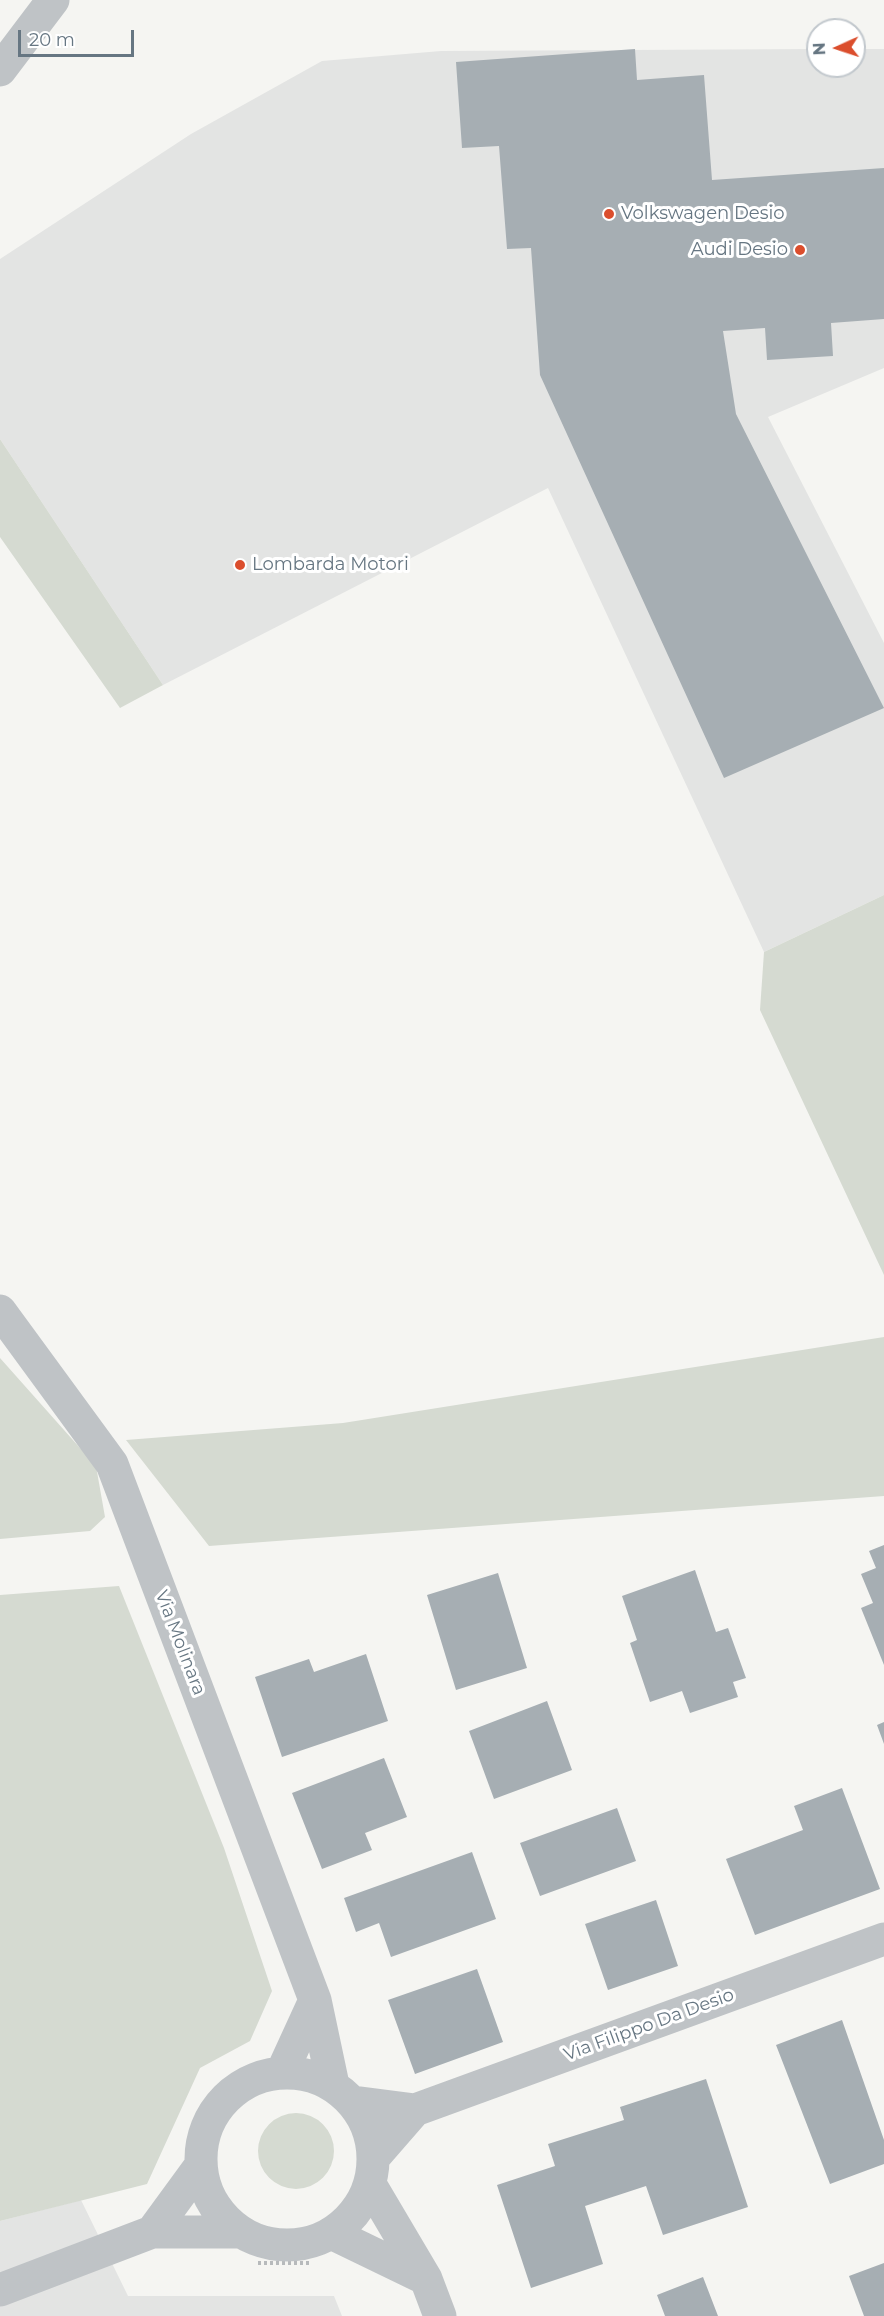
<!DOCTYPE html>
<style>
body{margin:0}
#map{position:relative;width:884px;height:2316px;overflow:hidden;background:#f5f5f2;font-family:Montserrat,sans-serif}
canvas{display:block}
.north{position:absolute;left:806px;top:18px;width:60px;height:60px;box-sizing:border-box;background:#fff;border:2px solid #c2c8cd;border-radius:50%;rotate:267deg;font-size:16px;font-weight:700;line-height:24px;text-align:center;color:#667682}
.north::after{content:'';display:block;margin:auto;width:21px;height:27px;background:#db4e2d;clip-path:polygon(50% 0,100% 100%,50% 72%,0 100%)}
.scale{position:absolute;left:18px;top:30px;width:116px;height:27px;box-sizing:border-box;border:3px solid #667682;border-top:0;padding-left:8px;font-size:18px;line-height:21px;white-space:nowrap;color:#667682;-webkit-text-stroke:4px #fff;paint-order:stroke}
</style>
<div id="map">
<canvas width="884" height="2316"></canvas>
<div class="north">N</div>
<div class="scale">20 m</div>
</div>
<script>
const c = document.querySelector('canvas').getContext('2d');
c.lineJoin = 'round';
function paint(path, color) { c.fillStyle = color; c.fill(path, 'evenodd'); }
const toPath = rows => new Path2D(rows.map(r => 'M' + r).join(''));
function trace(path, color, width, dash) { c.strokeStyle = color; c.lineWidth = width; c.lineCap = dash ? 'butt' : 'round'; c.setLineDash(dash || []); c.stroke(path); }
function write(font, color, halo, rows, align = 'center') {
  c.font = font + ' Montserrat,sans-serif'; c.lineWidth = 6; c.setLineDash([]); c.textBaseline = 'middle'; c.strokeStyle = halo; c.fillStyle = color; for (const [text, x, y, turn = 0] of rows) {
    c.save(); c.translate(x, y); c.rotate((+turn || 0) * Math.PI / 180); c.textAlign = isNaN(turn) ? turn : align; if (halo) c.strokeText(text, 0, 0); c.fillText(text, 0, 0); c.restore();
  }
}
const built = toPath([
 [818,49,818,66,854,66,854,49,884,49,884,368,768,417,884,643,884,895,764,952,548,488,163,685,0,439,0,259,191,134,322,61,441,51],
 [81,2200,128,2296,334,2296,342,2316,0,2316,0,2221]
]);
const green = toPath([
 [0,439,163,685,120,708,0,537],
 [884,895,884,1275,760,1010,764,952],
 [884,1337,884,1496,209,1546,126,1440,343,1423],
 [0,1358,96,1466,105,1517,90,1531,0,1539],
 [119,1586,224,1848,272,1991,250,2041,200,2068,147,2184,0,2221,0,1595],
 '258 2151a38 38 0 1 1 76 0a38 38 0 1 1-76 0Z'
]);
const building = toPath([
 [635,49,637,80,704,75,712,180,884,168,884,319,831,323,833,356,767,360,765,328,723,331,736,414,884,708,724,778,540,375,531,248,507,249,499,146,462,148,456,62],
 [884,1545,884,1665,861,1608,873,1603,861,1574,876,1568,869,1551],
 [695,1570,716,1632,728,1628,746,1678,733,1682,738,1697,690,1713,682,1691,650,1702,630,1643,637,1640,622,1596],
 [498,1573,527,1668,456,1690,427,1595],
 [366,1654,388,1721,282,1757,255,1677,309,1659,314,1672],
 [547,1701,572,1770,494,1799,469,1731],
 [884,1722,884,1744,877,1725],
 [384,1758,407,1817,365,1833,372,1850,322,1869,292,1793],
 [842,1788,880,1889,755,1935,726,1859,803,1830,794,1806],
 [617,1808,636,1861,540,1896,520,1843],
 [472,1852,496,1919,391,1957,379,1923,356,1932,344,1898],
 [656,1900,678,1966,608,1990,585,1924],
 [477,1969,503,2042,415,2074,388,2000],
 [842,2020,884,2140,884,2164,830,2184,776,2045],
 [706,2079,748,2207,663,2235,646,2186,585,2206,603,2264,531,2288,497,2185,555,2166,548,2144,624,2120,620,2107],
 [884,2263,884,2316,864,2316,849,2276],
 [703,2277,718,2316,665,2316,657,2295]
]);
const path = toPath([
 [258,2263,311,2263]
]);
const minor = toPath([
 [0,70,53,0],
 [0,1311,112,1464,315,2000,333,2085],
 [282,2072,315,2000],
 '201 2159a86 86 0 1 1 172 0a86 86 0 1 1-172 0Z',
 [353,2102,415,2110,884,1939],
 [375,2156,415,2110],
 [371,2186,426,2279,440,2316],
 [152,2232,201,2165],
 [333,2234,426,2279],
 [0,2290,152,2232,239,2232]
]);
const markers = [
 [609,214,6,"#db4e2d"],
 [800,250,6,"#db4e2d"],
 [240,565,6,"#db4e2d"]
];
const poiNames = [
 ["Volkswagen Desio",621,214],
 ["Audi Desio",788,250,"right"],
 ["Lombarda Motori",252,565]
];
const streetNames = [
 ["Via Molinara",180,1643,69],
 ["Via Filippo Da Desio",649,2025,-20]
];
paint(built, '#e3e4e3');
paint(green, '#d5dad1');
paint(building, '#a6aeb3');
trace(path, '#b7babc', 4, [3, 3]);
trace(minor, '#bfc3c6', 33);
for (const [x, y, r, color] of markers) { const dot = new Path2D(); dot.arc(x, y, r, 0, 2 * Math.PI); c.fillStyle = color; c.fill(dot); trace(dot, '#fff', 2); }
write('18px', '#667682', '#fff', poiNames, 'left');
write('18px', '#667682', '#fff', streetNames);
</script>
